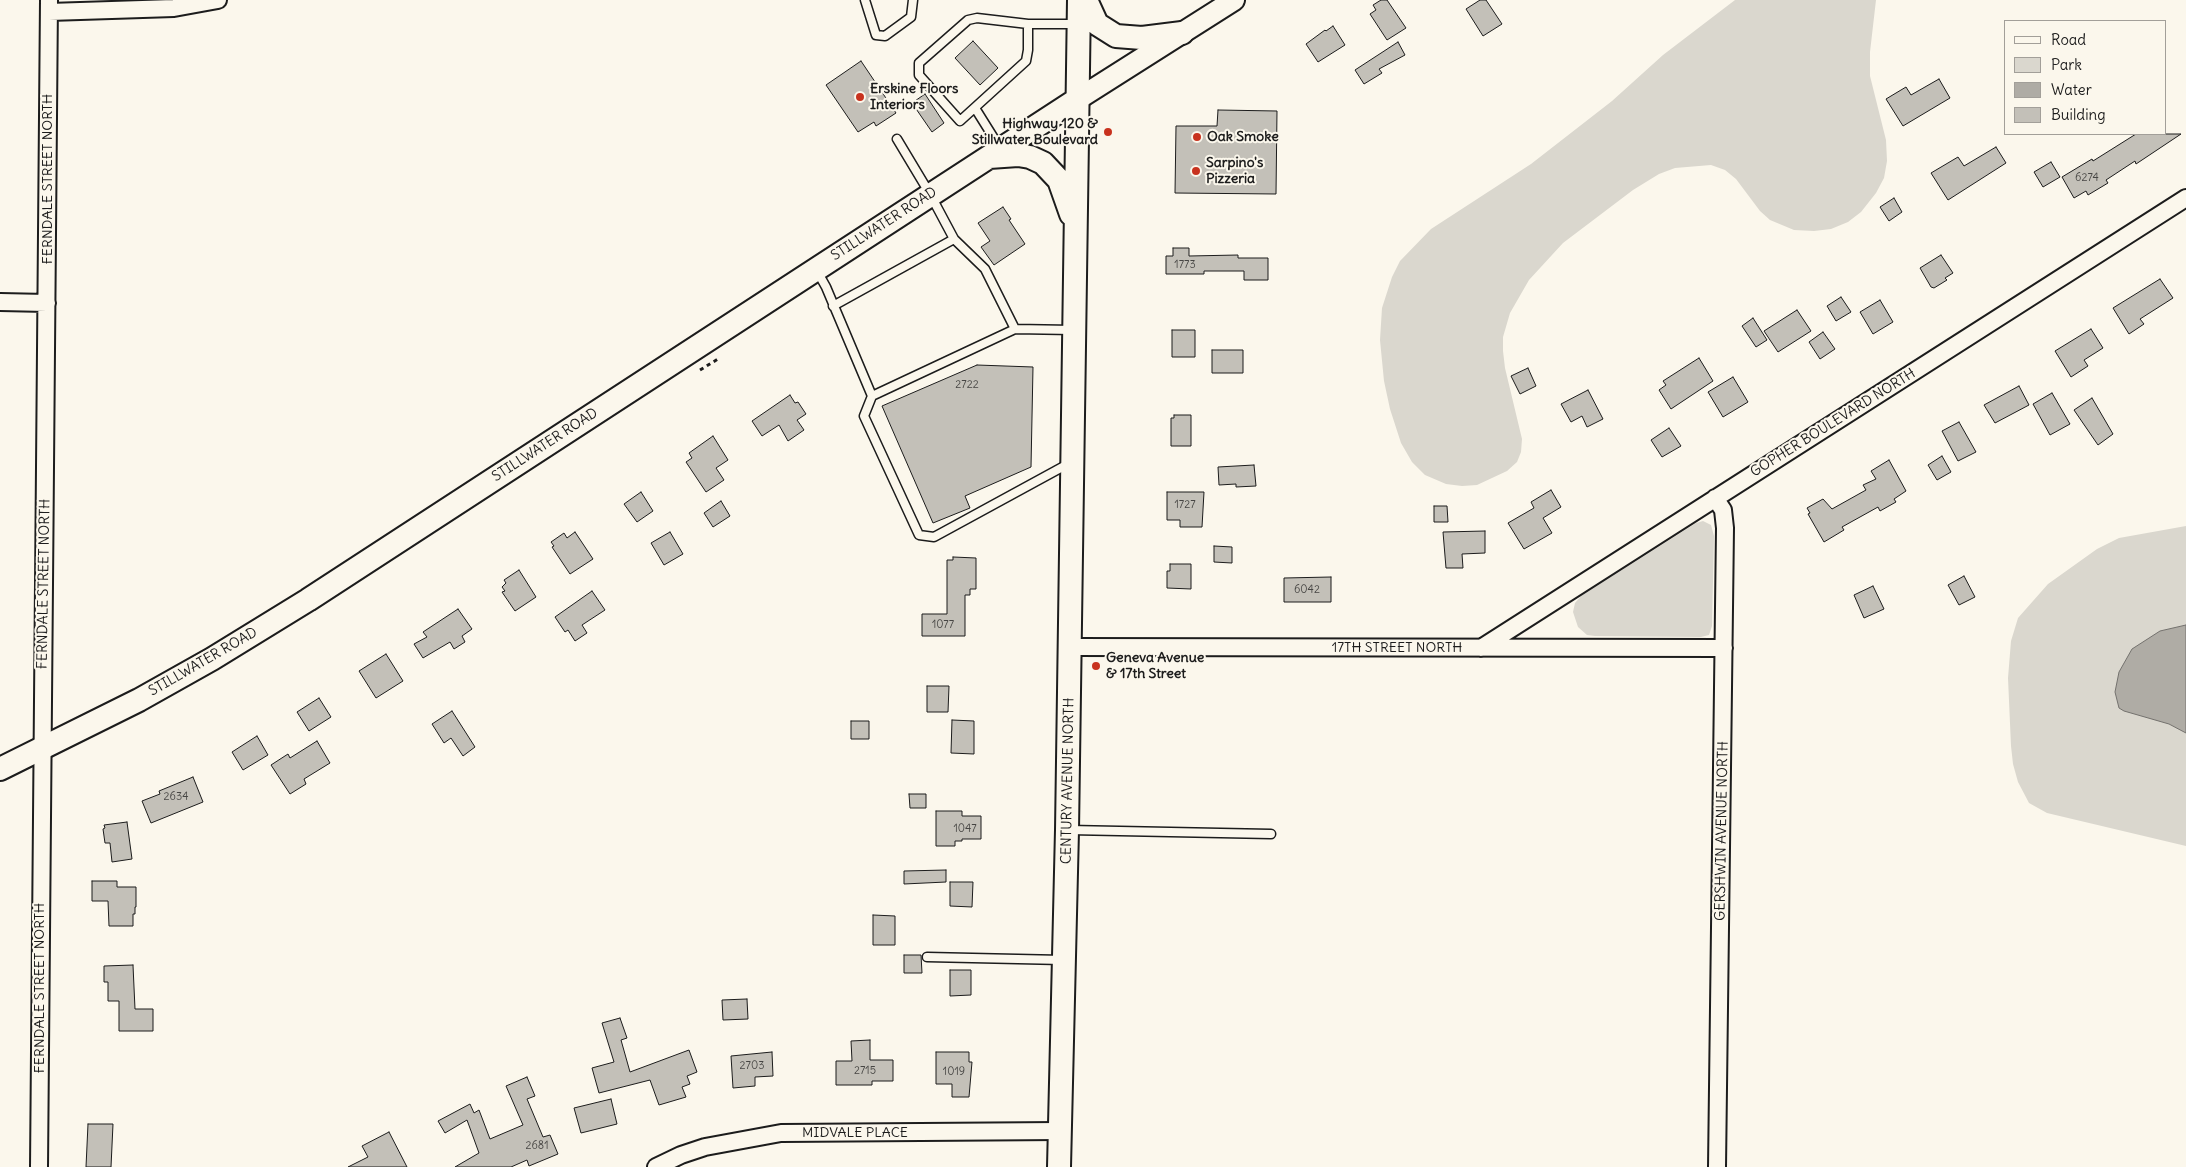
<!DOCTYPE html>
<style>
body{margin:0}
#map{position:relative;width:2186px;height:1167px;overflow:hidden;background:#fbf7ec;font-family:Delius,sans-serif}
canvas{display:block}
.legend{position:absolute;left:2004px;top:20px;width:162px;height:115px;box-sizing:border-box;background:#fbf7ec;border:1px solid #a29f99;margin:0;padding:6px 9px;list-style:none;font-size:15px;color:#1c1c1c}
.legend li{display:flex;align-items:center;gap:10px;height:25px}
.legend b{width:25px;border:1px solid #a29f99}
</style>
<div id="map">
<canvas width="2186" height="1167"></canvas>
<ul class="legend">
<li><b style="height:6px;background:#fbf7ec"></b>Road</li>
<li><b style="height:14px;background:#dad7ce"></b>Park</li>
<li><b style="height:14px;background:#afaca5"></b>Water</li>
<li><b style="height:14px;background:#c3c0b8"></b>Building</li>
</ul>
</div>
<script>
const c = document.querySelector('canvas').getContext('2d');
c.lineJoin = 'round';
function paint(path, color) { c.fillStyle = color; c.fill(path, 'evenodd'); }
const toPath = rows => new Path2D(rows.map(r => 'M' + r).join(''));
function trace(path, color, width, dash) { c.strokeStyle = color; c.lineWidth = width; c.lineCap = dash ? 'butt' : 'round'; c.setLineDash(dash || []); c.stroke(path); }
function write(font, color, halo, rows, align = 'center') {
  c.font = font + ' Delius,sans-serif'; c.lineWidth = 4; c.setLineDash([]); c.textBaseline = 'middle'; c.strokeStyle = halo; c.fillStyle = color; for (const [text, x, y, turn = 0] of rows) {
    c.save(); c.translate(x, y); c.rotate((+turn || 0) * Math.PI / 180); c.textAlign = isNaN(turn) ? turn : align; if (halo) c.strokeText(text, 0, 0); c.fillText(text, 0, 0); c.restore();
  }
}
const green = toPath([
 [1735,0,1876,0,1870,52,1870,76,1886,140,1887,161,1884,178,1876,193,1861,212,1848,222,1831,229,1814,231,1794,230,1770,220,1760,211,1736,179,1725,170,1711,165,1675,168,1659,174,1633,190,1563,243,1529,280,1510,313,1503,337,1503,351,1505,368,1522,439,1521,452,1517,462,1507,471,1477,485,1462,486,1446,484,1425,475,1412,462,1401,443,1390,409,1384,381,1380,340,1382,308,1392,277,1400,261,1431,229,1531,164,1612,101,1663,55],
 [1703,521,1711,525,1714,536,1712,626,1709,635,1701,637,1595,636,1587,635,1578,627,1573,612,1575,603,1581,596,1696,523],
 [2186,526,2186,846,2047,813,2029,803,2018,782,2013,764,2011,746,2008,678,2011,641,2018,618,2048,584,2097,549,2119,538]
]);
const water = toPath([
 [2186,625,2186,733,2169,724,2124,711,2119,708,2115,692,2119,672,2132,649,2160,631,2186,625]
]);
const building = toPath([
 [1381,0,1387,0,1406,28,1387,40,1370,14,1376,10,1373,5,1381,0],
 [1480,0,1486,0,1502,24,1483,36,1466,9,1480,0],
 [1333,26,1345,45,1318,62,1306,44,1325,30,1326,31,1333,26],
 [973,41,998,68,980,85,955,58,973,41],
 [1398,42,1405,55,1379,69,1382,73,1364,84,1355,70,1398,42],
 [861,61,896,113,876,126,874,122,858,132,826,85,861,61],
 [1939,79,1950,98,1903,126,1886,99,1906,87,1911,95,1939,79],
 [925,94,944,123,932,132,912,103,925,94],
 [1218,110,1277,111,1276,194,1175,193,1176,126,1217,126,1218,110],
 [2136,134,2181,134,2136,164,2135,161,2106,180,2108,183,2088,195,2086,191,2074,198,2062,177,2092,159,2093,161,2136,134],
 [1996,147,2006,163,1948,200,1931,173,1958,157,1964,166,1996,147],
 [2051,162,2060,177,2043,187,2034,172,2051,162],
 [1894,198,1902,212,1889,221,1880,207,1894,198],
 [1003,207,1011,219,1009,220,1025,244,994,265,981,247,990,241,978,223,1003,207],
 [1173,248,1189,248,1189,256,1238,255,1238,258,1268,258,1268,280,1244,280,1244,271,1204,271,1204,274,1166,274,1166,256,1173,256,1173,248],
 [1941,255,1953,273,1945,278,1947,280,1934,288,1931,287,1920,268,1941,255],
 [2160,279,2173,298,2140,319,2144,324,2129,334,2113,308,2160,279],
 [1841,297,1851,312,1836,321,1827,306,1841,297],
 [1880,300,1893,322,1873,334,1860,312,1880,300],
 [1797,310,1811,331,1778,352,1764,331,1797,310],
 [1753,318,1767,340,1756,347,1742,326,1753,318],
 [2091,329,2103,348,2084,360,2088,366,2071,377,2055,351,2091,329],
 [1172,330,1195,330,1195,357,1172,357,1172,330],
 [1823,332,1835,349,1820,359,1809,342,1823,332],
 [1212,350,1243,350,1243,373,1212,373,1212,350],
 [1699,358,1713,381,1671,409,1659,390,1666,385,1663,381,1699,358],
 [977,365,1033,367,1031,467,965,496,970,508,933,523,882,406,977,365],
 [1528,368,1536,386,1520,394,1511,376,1528,368],
 [1733,377,1748,402,1723,417,1708,392,1733,377],
 [2019,386,2029,405,1995,423,1984,405,2019,386],
 [1588,390,1603,419,1587,427,1582,416,1571,422,1561,404,1588,390],
 [2052,393,2070,424,2050,435,2033,404,2052,393],
 [790,395,795,403,798,402,806,414,797,420,804,430,788,441,779,425,762,436,752,421,790,395],
 [2092,398,2113,434,2098,445,2074,410,2092,398],
 [1174,415,1191,415,1191,446,1171,446,1171,418,1174,418,1174,415],
 [1959,422,1976,452,1958,461,1942,431,1959,422],
 [1669,428,1681,446,1662,457,1651,440,1669,428],
 [713,436,728,460,716,468,724,480,706,492,686,462,692,458,689,453,713,436],
 [1942,456,1951,472,1937,480,1928,465,1942,456],
 [1889,460,1906,491,1894,499,1896,502,1880,511,1878,507,1842,527,1844,530,1824,542,1808,514,1810,513,1807,508,1823,499,1832,509,1866,490,1863,485,1876,479,1871,471,1889,460],
 [1254,465,1256,486,1236,487,1236,484,1219,485,1218,467,1254,465],
 [1551,490,1561,507,1543,518,1552,533,1524,549,1508,523,1534,508,1531,502,1551,490],
 [641,492,653,511,637,522,624,504,641,492],
 [1167,492,1204,492,1202,527,1180,527,1180,520,1167,520,1167,492],
 [721,501,730,516,713,527,704,513,721,501],
 [1434,506,1447,506,1448,522,1434,522,1434,506],
 [1485,531,1485,553,1462,554,1463,568,1446,568,1443,532,1485,531],
 [575,532,593,559,570,574,552,547,554,546,551,542,564,533,567,538,575,532],
 [670,532,683,554,664,565,651,543,670,532],
 [1214,546,1232,547,1232,563,1214,562,1214,546],
 [953,557,976,558,976,589,970,589,970,595,965,595,965,636,922,636,922,614,947,614,947,560,953,560,953,557],
 [1170,564,1191,564,1191,589,1167,588,1167,571,1170,571,1170,564],
 [519,570,536,597,515,611,502,592,505,591,502,587,506,583,504,580,519,570],
 [1964,576,1975,597,1959,605,1948,585,1964,576],
 [1331,577,1331,602,1284,602,1284,578,1331,577],
 [1873,586,1884,609,1864,618,1854,595,1873,586],
 [592,591,605,610,582,625,587,633,575,641,568,630,565,632,555,617,592,591],
 [458,609,472,629,462,636,465,642,454,649,450,642,423,658,414,644,427,637,423,632,458,609],
 [386,654,403,681,376,698,359,671,386,654],
 [927,686,949,686,948,712,927,712,927,686],
 [319,698,331,717,309,731,297,712,319,698],
 [452,711,475,747,463,756,451,738,444,743,432,724,452,711],
 [952,720,974,721,974,754,951,753,952,720],
 [851,721,869,721,869,739,851,739,851,721],
 [257,736,268,755,243,770,232,752,257,736],
 [317,741,330,763,304,779,306,784,290,794,271,765,288,754,290,758,317,741],
 [193,777,203,802,151,823,142,801,160,794,159,791,193,777],
 [909,794,926,794,926,808,910,808,909,794],
 [936,811,962,811,962,816,981,816,981,839,962,839,962,841,955,841,955,846,936,846,936,811],
 [127,822,132,859,112,862,110,843,105,843,103,829,105,828,104,825,127,822],
 [946,870,946,882,904,884,904,871,946,870],
 [92,881,117,881,117,887,136,887,136,907,135,907,135,914,133,914,133,926,109,926,108,901,92,901,92,881],
 [950,882,973,882,972,907,950,906,950,882],
 [873,915,895,916,895,945,873,945,873,915],
 [904,955,921,955,922,973,904,973,904,955],
 [133,965,135,1009,153,1009,153,1031,119,1031,119,1001,108,1001,108,982,104,982,104,966,133,965],
 [950,970,971,970,971,995,950,996,950,970],
 [747,999,748,1019,723,1020,722,1000,747,999],
 [620,1018,627,1038,621,1040,630,1072,689,1050,697,1072,687,1076,690,1084,682,1087,686,1097,659,1105,650,1080,599,1093,592,1068,614,1062,602,1023,620,1018],
 [870,1040,870,1060,893,1060,893,1081,872,1081,872,1085,836,1085,836,1061,852,1061,851,1041,870,1040],
 [772,1052,773,1076,755,1077,755,1086,733,1088,731,1056,772,1052],
 [936,1052,969,1052,969,1062,972,1062,969,1097,952,1097,952,1084,936,1084,936,1052],
 [527,1077,535,1096,527,1099,543,1137,550,1135,558,1154,529,1166,527,1160,511,1167,455,1167,479,1153,467,1120,445,1133,438,1121,470,1104,474,1113,479,1110,490,1139,523,1125,506,1086,527,1077],
 [611,1099,617,1124,581,1133,574,1108,611,1099],
 [88,1124,113,1124,111,1167,86,1167,88,1124],
 [389,1132,407,1167,348,1167,368,1157,362,1146,389,1132]
]);
const path = toPath([
 [700,370,718,359]
]);
const service = toPath([
 [865,0,876,35,885,36,911,17,913,0],
 [1028,24,1028,50,1026,61,960,121,919,75,919,63,968,20,977,18,1028,24,1077,24],
 [975,108,1000,148],
 [817,271,826,287,872,396,1015,329,985,269,954,239,930,194,897,139],
 [833,306,954,239],
 [1015,329,1073,330],
 [872,396,864,416,919,535,934,537,1068,464],
 [1069,830,1271,834],
 [927,957,1063,960]
]);
const minor = toPath([
 [49,12,174,8,218,0],
 [0,302,47,303],
 [1715,498,1723,510,1725,528,1717,1167],
 [1070,647,1724,648],
 [1481,648,2186,198],
 [39,1167,49,0],
 [656,1167,681,1155,705,1147,781,1133,1060,1131]
]);
const tertiary = toPath([
 [1078,99,1234,0]
]);
const secondary = toPath([
 [1086,0,1097,24,1116,36,1142,38,1182,33],
 [989,157,1018,155,1030,157,1043,163,1059,180,1071,214],
 [0,769,139,700,212,659,308,600,1078,99],
 [1059,1167,1067,830,1079,0]
]);
const markers = [
 [860,97,5,"#c8321e"],
 [1108,132,5,"#c8321e"],
 [1197,137,5,"#c8321e"],
 [1196,171,5,"#c8321e"],
 [1096,666,5,"#c8321e"]
];
const numberNames = [
 ["6274",2087,178],
 ["1773",1185,265],
 ["2722",967,385],
 ["1727",1185,505],
 ["6042",1307,590],
 ["1077",943,625],
 ["2634",176,797],
 ["1047",965,829],
 ["2703",752,1066],
 ["2715",865,1071],
 ["1019",954,1072],
 ["2681",537,1146]
];
const poiNames = [
 ["Erskine Floors",870,89],
 ["Interiors",870,105],
 ["Highway 120 &",1098,124,"right"],
 ["Stillwater Boulevard",1098,140,"right"],
 ["Oak Smoke",1207,137],
 ["Sarpino's",1206,163],
 ["Pizzeria",1206,179],
 ["Geneva Avenue",1106,658],
 ["& 17th Street",1106,674]
];
const streetNames = [
 ["FERNDALE STREET NORTH",48,179,-90],
 ["STILLWATER ROAD",884,224,-33],
 ["GOPHER BOULEVARD NORTH",1833,423,-32],
 ["STILLWATER ROAD",545,445,-33],
 ["FERNDALE STREET NORTH",44,584,-89],
 ["17TH STREET NORTH",1397,648],
 ["STILLWATER ROAD",203,662,-30],
 ["CENTURY AVENUE NORTH",1068,781,-89],
 ["GERSHWIN AVENUE NORTH",1722,831,-89],
 ["FERNDALE STREET NORTH",40,988,-90],
 ["MIDVALE PLACE",855,1133]
];
paint(green, '#dad7ce');
paint(water, '#afaca5');
trace(water, '#74726e', 1);
paint(building, '#c3c0b8');
trace(building, '#1c1c1c', 1);
trace(service, '#1c1c1c', 11);
trace(minor, '#1c1c1c', 20);
trace(tertiary, '#1c1c1c', 24);
trace(secondary, '#1c1c1c', 26);
trace(path, '#1c1c1c', 3, [4, 4]);
trace(service, '#fbf7ec', 8);
trace(minor, '#fbf7ec', 16);
trace(tertiary, '#fbf7ec', 20);
trace(secondary, '#fbf7ec', 22);
for (const [x, y, r, color] of markers) { const dot = new Path2D(); dot.arc(x, y, r, 0, 2 * Math.PI); c.fillStyle = color; c.fill(dot); trace(dot, '#fbf7ec', 2); }
write('11px', '#464543', null, numberNames);
write('bold 14px', '#1c1c1c', '#fbf7ec', poiNames, 'left');
write('14px', '#1c1c1c', '#fbf7ec', streetNames);
</script>
